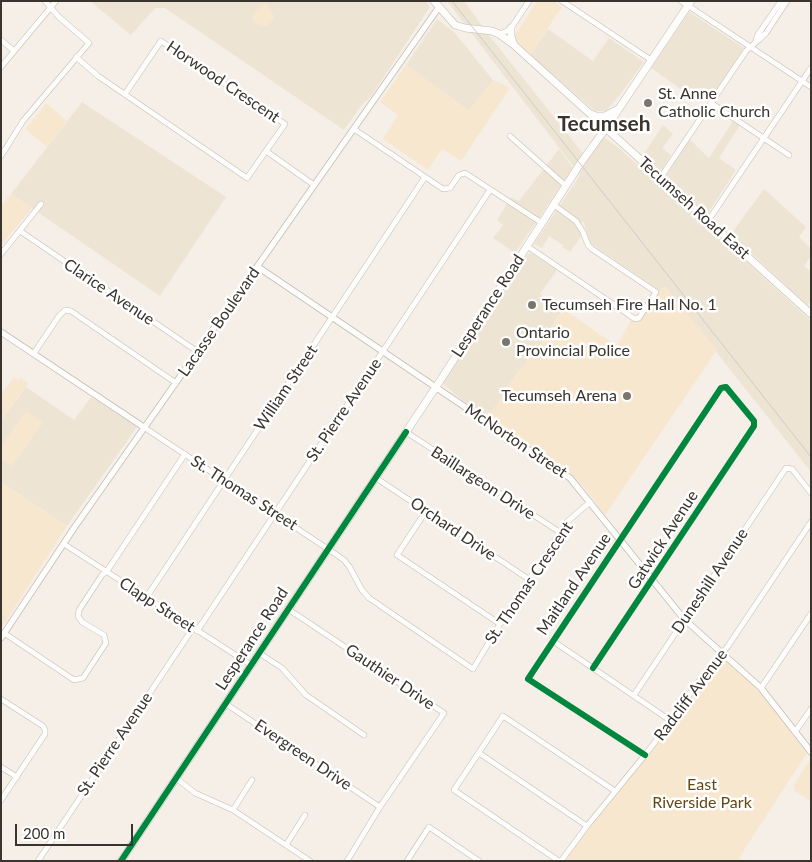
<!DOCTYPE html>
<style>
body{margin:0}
#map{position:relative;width:812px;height:862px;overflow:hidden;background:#f5efe7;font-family:Lato,sans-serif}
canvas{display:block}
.frame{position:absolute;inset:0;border:2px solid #39342e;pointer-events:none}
.scale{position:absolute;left:15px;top:824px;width:118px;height:22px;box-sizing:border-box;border:2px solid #39342e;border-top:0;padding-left:6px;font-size:15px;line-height:18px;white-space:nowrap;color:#39342e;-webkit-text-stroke:4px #fff;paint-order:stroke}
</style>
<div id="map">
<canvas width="812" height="862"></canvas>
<div class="frame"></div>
<div class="scale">200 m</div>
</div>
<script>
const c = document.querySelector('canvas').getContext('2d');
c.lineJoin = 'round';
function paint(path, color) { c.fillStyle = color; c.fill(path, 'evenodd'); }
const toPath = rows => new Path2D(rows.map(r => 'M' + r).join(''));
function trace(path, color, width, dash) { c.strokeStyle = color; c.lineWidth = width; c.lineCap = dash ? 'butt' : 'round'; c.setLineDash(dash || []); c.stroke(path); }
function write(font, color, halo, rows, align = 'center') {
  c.font = font + ' Lato,sans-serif'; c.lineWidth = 5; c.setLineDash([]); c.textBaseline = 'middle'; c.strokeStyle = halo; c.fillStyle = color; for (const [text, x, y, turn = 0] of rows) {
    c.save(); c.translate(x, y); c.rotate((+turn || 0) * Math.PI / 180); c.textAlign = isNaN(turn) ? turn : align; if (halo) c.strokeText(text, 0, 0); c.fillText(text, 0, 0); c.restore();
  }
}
const built = toPath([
 [90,1,425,1,430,7,372,95,361,106,344,130,165,8,155,8,131,35],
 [447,1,464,1,492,39,585,156,601,135,620,149,752,267,811,321,811,472,665,287,659,290,590,243,583,221,579,228,582,235,570,252,562,247,563,245,549,236,542,248,534,244,580,175],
 [689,12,744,48,712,96,698,88,692,97,651,68],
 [437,19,454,32,493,80,469,111,406,65],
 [548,29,593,61,609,38,644,62,622,92,606,111,595,111,530,55],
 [82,102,226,197,160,296,11,194],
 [733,121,740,125,719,158,736,170,708,213,705,212,666,176,689,139,709,158],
 [663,125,673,134,662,148,671,155,661,171,643,155],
 [559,149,573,168,515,253,493,238,503,225,497,220,511,197,519,201],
 [764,189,806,227,799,237,811,249,811,256,804,266,811,272,811,300,807,305,731,234],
 [531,253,557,270,540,294,563,309,534,354,526,361,526,365,518,372,491,413,484,417,445,386,443,383,527,255],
 [26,387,74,420,91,397,137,427,67,526,1,482,1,421]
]);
const green = toPath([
 [537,1,554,1,562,7,530,55,513,38],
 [264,3,267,4,274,16,274,19,269,24,266,26,257,24,253,20,252,15],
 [406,65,469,111,493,80,510,88,461,161,442,149,428,170,383,139,398,115,380,102],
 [46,103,67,121,47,147,25,129,39,113],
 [11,194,32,208,1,246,1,206],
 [665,287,717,350,605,515,586,490,568,471,484,417,487,412,491,413,518,372,526,365,525,361,534,354,563,309,617,346,631,320,640,321,659,290],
 [14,377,19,381,20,377,28,383,1,421,1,394],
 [26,411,43,423,12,466,1,459,1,446],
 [1,482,67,526,1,629],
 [724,657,746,677,771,706,807,753,739,858,743,861,565,861,577,841,617,794,665,733,700,683,716,664],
 [811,761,811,801,795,791,794,788,794,784,807,764]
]);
const minor = toPath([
 [562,1,651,60],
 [681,1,811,87],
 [499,34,507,31,511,28,529,1],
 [1,40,14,51],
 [756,42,757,36,781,1],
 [76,57,98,76,247,178,266,151,314,185],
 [1,67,56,1],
 [125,94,161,41,285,124,266,151],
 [711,103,789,155],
 [354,129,443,189,450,188,459,175,465,173,542,223],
 [510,136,566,186],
 [1,156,23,121,89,43,59,17,45,1],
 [661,177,746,51,756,42,760,39,766,33,787,1],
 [708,221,811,68],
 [20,231,198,352],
 [527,246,635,319,639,318,656,292,592,249,588,245,583,232,576,221,554,205],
 [1,254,41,204],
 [34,353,59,316,65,310,71,311,176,383],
 [145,428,334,553,344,560,349,566,362,590,369,598,473,669,500,624,568,521,590,502],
 [406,432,561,533],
 [376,478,530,580],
 [426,511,397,555,500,624],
 [64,544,251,665],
 [146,598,425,177],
 [288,609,444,713,380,807,347,861],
 [197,631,490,190],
 [4,633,74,680,83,678,106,643,104,635,82,622,78,616,79,610,102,575,107,571,185,454],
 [553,641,671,721],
 [259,653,282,668,306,695,364,735],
 [593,668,754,426,754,421,726,387,721,388,528,679,645,755],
 [761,688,811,614],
 [634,695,786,468,792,469,811,493],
 [1,699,43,726,45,730,45,734,1,800],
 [226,704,380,807],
 [795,732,811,709],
 [479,753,587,826],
 [1,767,17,777],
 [176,778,195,793,233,810,310,861],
 [233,810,252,780],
 [286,845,305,815],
 [38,861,193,628],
 [407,861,429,827,479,861],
 [559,861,454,790,503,716,615,791],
 [561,861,587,826,645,755,671,721,695,686,728,646,811,522]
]);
const tertiary = toPath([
 [258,267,570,478,684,619,761,688,811,752],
 [1,332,145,428],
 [1,638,74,528,439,7]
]);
const secondary = toPath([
 [434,1,455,25,465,28,492,31,499,34,514,45,811,314],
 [511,28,511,36,514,45],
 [591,114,596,116,605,116,618,109],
 [121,861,436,387,580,164,606,128,691,1]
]);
const rail = toPath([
 [452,1,811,457]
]);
const cycleway = toPath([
 [593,668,754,426,754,421,726,387,721,388,528,679,645,755],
 [121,861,406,432]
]);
const markers = [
 [648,103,5,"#7b756f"],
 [532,305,5,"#7b756f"],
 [506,342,5,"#7b756f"],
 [627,396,5,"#7b756f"]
];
const streetNames = [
 ["Horwood Crescent",223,82,34],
 ["Tecumseh Road East",694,208,42],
 ["Clarice Avenue",109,292,34],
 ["Lesperance Road",488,306,-57],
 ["Lacasse Boulevard",219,322,-55],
 ["William Street",286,388,-56],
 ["St. Pierre Avenue",344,410,-56],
 ["McNorton Street",516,441,34],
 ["Baillargeon Drive",483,483,33],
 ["St. Thomas Street",244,493,33],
 ["Orchard Drive",453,529,34],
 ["Gatwick Avenue",663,540,-57],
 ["Duneshill Avenue",710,581,-56],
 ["St. Thomas Crescent",529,583,-56],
 ["Maitland Avenue",574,584,-56],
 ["Clapp Street",157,605,33],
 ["Lesperance Road",252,639,-57],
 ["Gauthier Drive",390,677,34],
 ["Radcliff Avenue",691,695,-53],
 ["St. Pierre Avenue",115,744,-56],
 ["Evergreen Drive",303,755,34]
];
const poiNames = [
 ["St. Anne",658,94],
 ["Catholic Church",658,112],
 ["Tecumseh Fire Hall No. 1",542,305],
 ["Ontario",516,333],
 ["Provincial Police",516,351],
 ["Tecumseh Arena",617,396,"right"]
];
const parkNames = [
 ["East",702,785],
 ["Riverside Park",702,803]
];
const districtNames = [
 ["Tecumseh",604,124]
];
paint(built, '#eee4d4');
paint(green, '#f8e7cf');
trace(minor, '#c1bcb6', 6);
trace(tertiary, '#c1bcb6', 7);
trace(secondary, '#c1bcb6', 8);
trace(minor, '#fefdfb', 5);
trace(tertiary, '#fefdfb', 5.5);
trace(secondary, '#fefdfb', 7);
trace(rail, '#cdcbc8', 1);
trace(cycleway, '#00873e', 6);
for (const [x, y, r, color] of markers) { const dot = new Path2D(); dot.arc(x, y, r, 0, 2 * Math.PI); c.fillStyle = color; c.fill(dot); trace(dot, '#fff', 2); }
write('16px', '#39342e', '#fff', streetNames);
write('16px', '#39342e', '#fff', poiNames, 'left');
write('16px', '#654712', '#fff', parkNames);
write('bold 21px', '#39342e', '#fff', districtNames);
</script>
